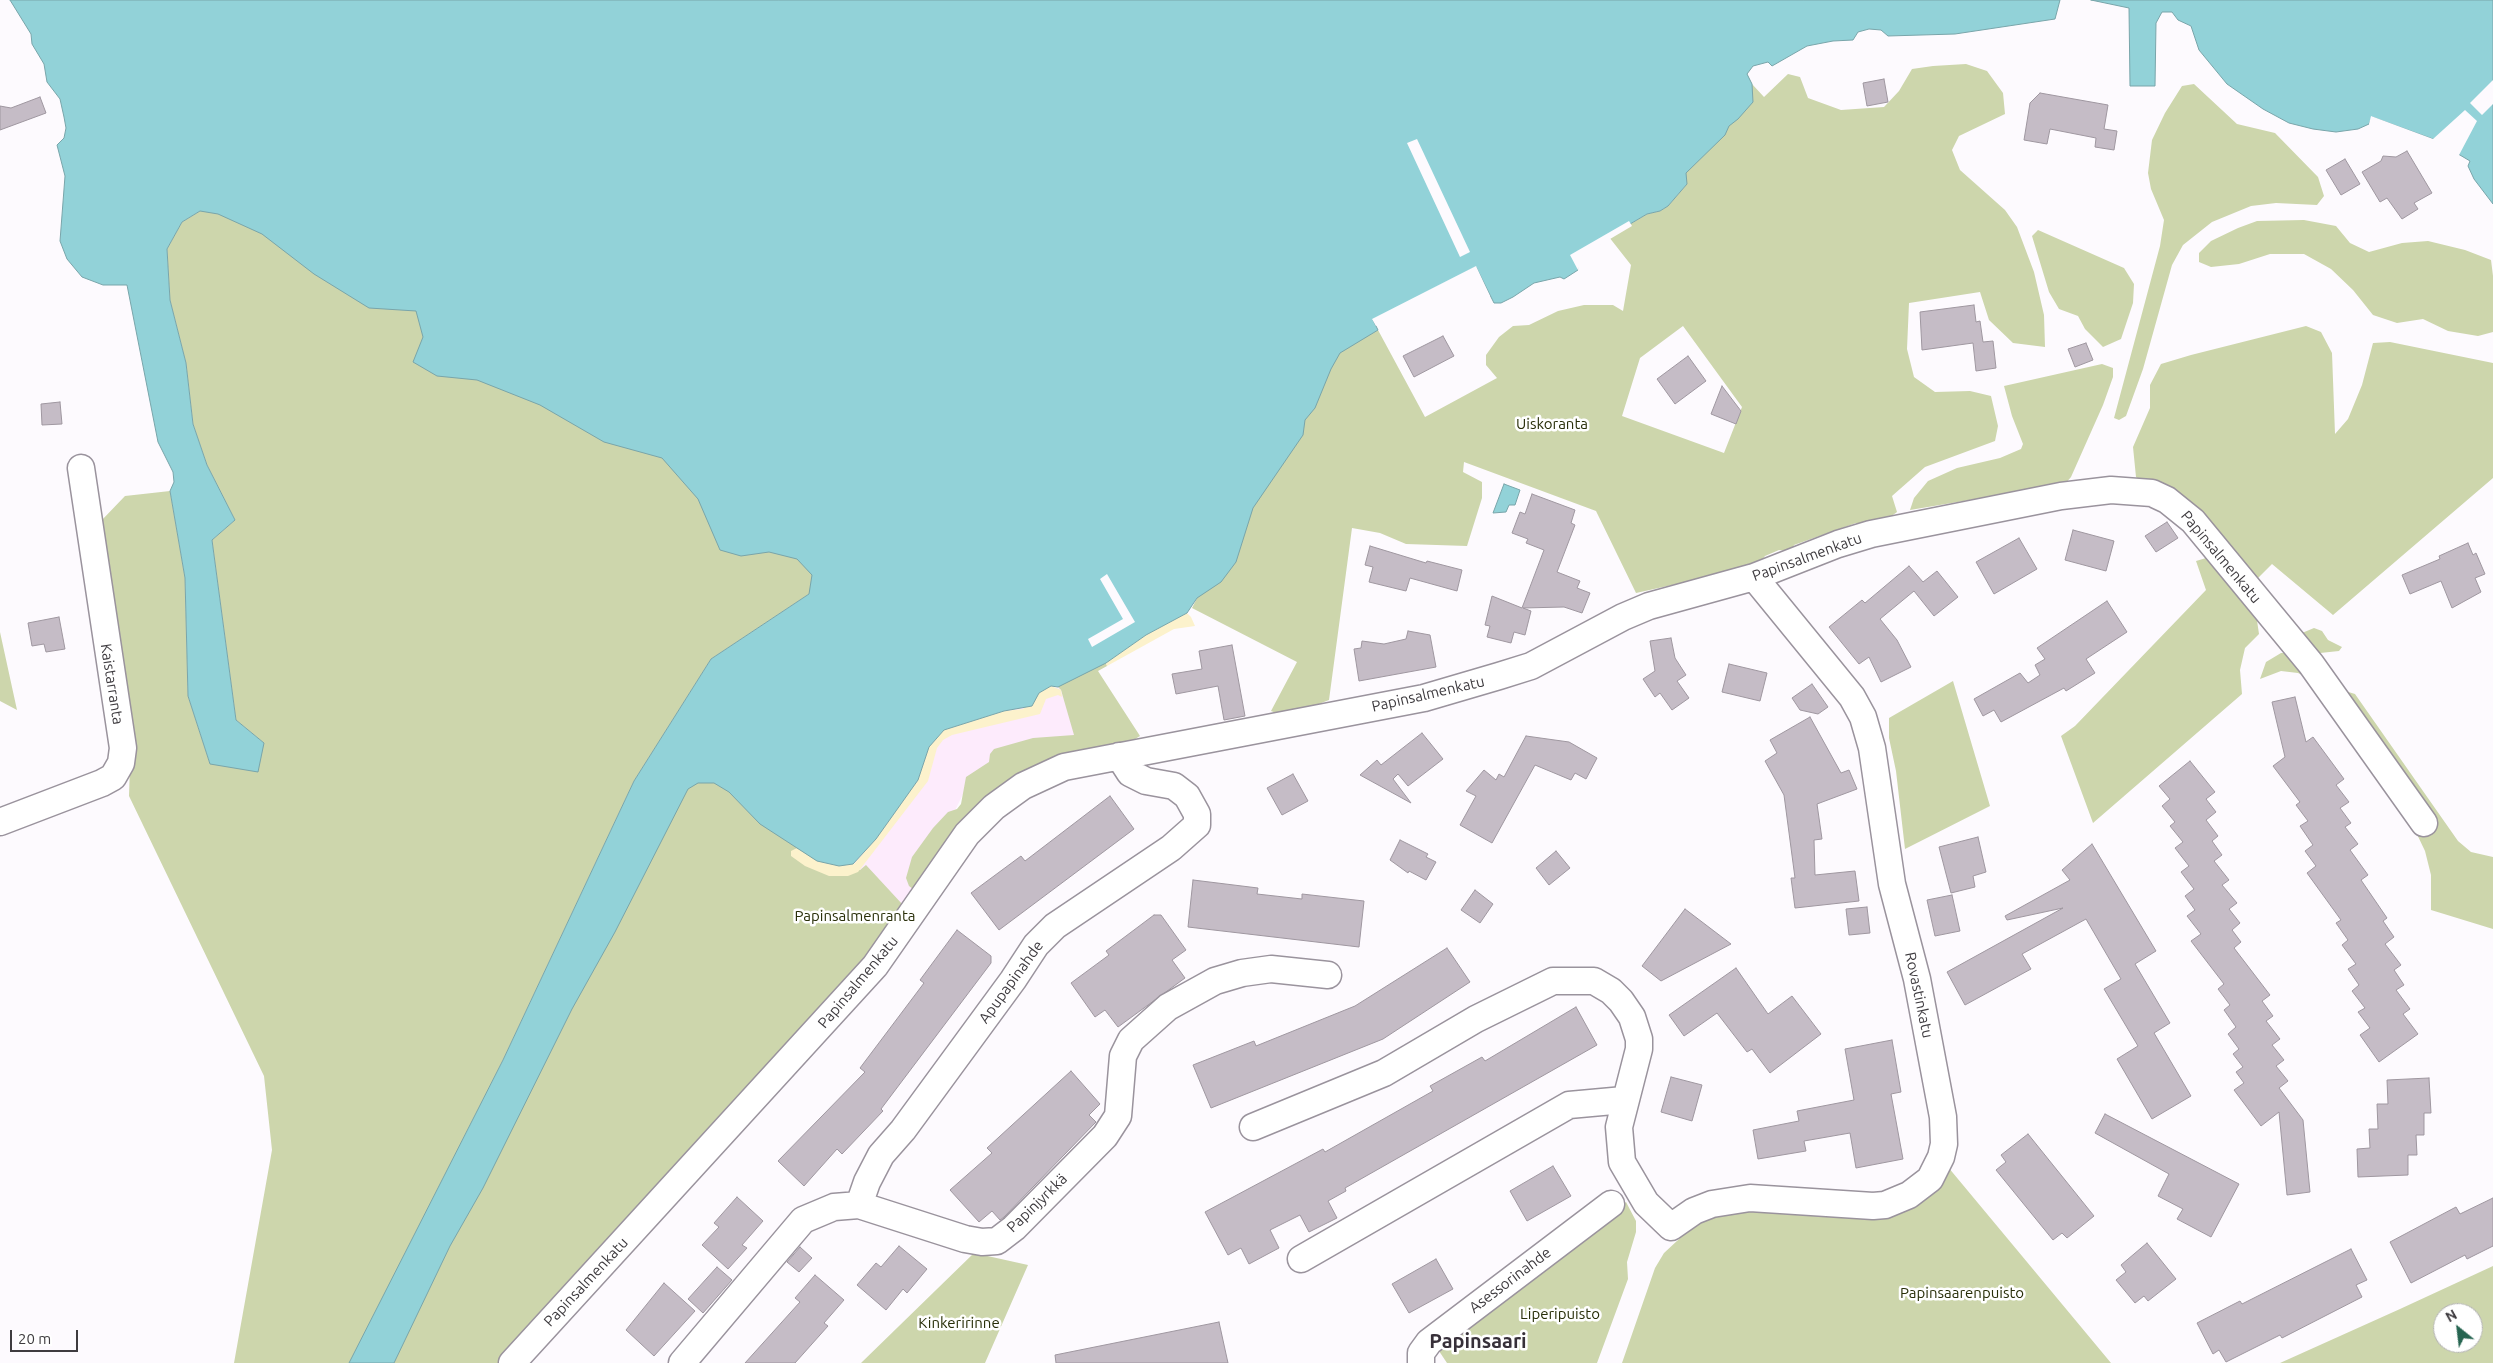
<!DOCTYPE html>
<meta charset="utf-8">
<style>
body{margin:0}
#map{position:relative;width:2493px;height:1363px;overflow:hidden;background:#fdfafe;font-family:Ubuntu,sans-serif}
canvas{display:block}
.north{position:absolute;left:2433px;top:1303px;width:50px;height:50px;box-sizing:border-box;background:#fff;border:1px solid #b2b1b2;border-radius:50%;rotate:331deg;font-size:14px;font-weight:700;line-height:20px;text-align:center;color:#3e3b3f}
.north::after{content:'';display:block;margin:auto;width:18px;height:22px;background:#266551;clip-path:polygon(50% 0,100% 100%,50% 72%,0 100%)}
.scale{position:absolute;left:10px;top:1330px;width:68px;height:22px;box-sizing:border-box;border:2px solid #3e3b3f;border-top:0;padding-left:6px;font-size:15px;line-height:18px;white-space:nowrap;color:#3e3b3f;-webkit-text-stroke:4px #fff;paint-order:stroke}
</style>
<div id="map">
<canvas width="2493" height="1363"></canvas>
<div class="north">N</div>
<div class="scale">20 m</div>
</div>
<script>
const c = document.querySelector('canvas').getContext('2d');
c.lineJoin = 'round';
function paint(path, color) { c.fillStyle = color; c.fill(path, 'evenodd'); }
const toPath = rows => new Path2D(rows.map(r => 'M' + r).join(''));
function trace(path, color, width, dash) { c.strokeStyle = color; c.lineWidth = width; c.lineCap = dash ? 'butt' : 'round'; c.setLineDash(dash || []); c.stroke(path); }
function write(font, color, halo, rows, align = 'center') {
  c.font = font + ' Ubuntu,sans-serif'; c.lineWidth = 5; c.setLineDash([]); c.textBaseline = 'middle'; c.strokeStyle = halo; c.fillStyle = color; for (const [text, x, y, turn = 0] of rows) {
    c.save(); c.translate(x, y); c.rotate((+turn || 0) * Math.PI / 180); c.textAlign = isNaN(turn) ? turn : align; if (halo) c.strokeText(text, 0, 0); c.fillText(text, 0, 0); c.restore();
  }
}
const industrial = toPath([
 [1058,687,1061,690,1070,717,1104,743,963,794,930,862,903,905,854,864,933,740]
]);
const green = toPath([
 [1966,64,1987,71,2003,93,2005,114,1959,136,1952,150,1960,170,2005,210,2017,227,2034,272,2044,315,2045,347,2013,343,1989,320,1980,292,1909,303,1907,349,1914,377,1935,392,1970,391,1991,396,1998,426,1995,441,1925,467,1892,496,1897,512,1886,520,1859,525,1856,523,1794,545,1793,548,1786,551,1779,550,1765,556,1762,560,1734,572,1691,584,1681,583,1636,593,1596,511,1464,462,1463,472,1482,482,1482,498,1467,546,1406,544,1380,533,1352,528,1329,700,1306,709,1281,715,1271,711,1297,662,1192,608,1197,598,1281,337,1358,340,1378,330,1425,417,1497,378,1486,365,1486,355,1499,337,1513,326,1529,325,1558,311,1584,305,1613,305,1623,311,1631,265,1609,237,1647,214,1660,211,1668,206,1687,184,1674,155,1752,66,1747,74,1752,84,1764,97,1788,74,1800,77,1808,98,1841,110,1884,107,1899,91,1912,69,1933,66],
 [1683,326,1742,407,1724,453,1622,416,1640,358],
 [2194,84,2237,124,2275,133,2318,177,2324,196,2317,205,2276,203,2251,206,2212,222,2183,245,2172,265,2143,369,2126,416,2119,420,2114,418,2160,246,2164,220,2151,189,2148,173,2152,140,2165,113,2182,86],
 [204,201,939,356,809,594,711,659,634,781,503,1060,350,1363,234,1363,272,1150,264,1076,129,796,131,734,101,521,125,496,170,491,185,578,188,696,210,764,264,743,236,720,212,540,235,520,207,465,193,424,186,363,170,300,167,249,182,222,200,211],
 [2304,220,2336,226,2350,243,2369,252,2402,243,2428,241,2465,250,2491,260,2493,276,2493,332,2478,336,2448,331,2423,319,2397,323,2373,315,2353,290,2331,269,2304,254,2270,254,2239,264,2211,267,2199,262,2199,253,2211,241,2238,228,2257,221],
 [2038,230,2124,268,2134,284,2133,303,2121,339,2103,347,2085,329,2078,316,2059,309,2049,292,2032,236],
 [2306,326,2321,332,2332,353,2335,434,2348,419,2362,385,2373,343,2390,342,2493,363,2493,478,2333,615,2272,564,2258,578,2270,597,2136,477,2133,447,2150,408,2150,385,2161,364,2191,355],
 [2102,364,2113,368,2113,377,2103,405,2071,477,2065,484,1910,510,1914,498,1928,481,1957,468,2000,458,2021,449,2023,444,2012,416,2004,386],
 [2213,556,2255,607,2259,634,2245,648,2240,670,2242,694,2093,823,2061,736,2075,726,2206,590,2196,561],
 [2314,628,2322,631,2328,640,2342,647,2339,651,2320,653,2313,648,2302,633],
 [0,632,17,710,0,701],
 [2281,653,2287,653,2342,690,2355,694,2458,841,2471,852,2493,857,2493,929,2431,910,2431,875,2425,851,2414,828,2306,677,2298,673,2281,671,2260,679,2266,662],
 [1106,663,1107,666,1098,671,1140,736,1132,741,1074,753,913,889,909,886,906,878,912,857,933,828,948,812,957,809,961,804,966,777,989,762,990,754,994,749,1033,738,1074,735,1061,690,1058,687,1060,677],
 [1953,681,1990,806,1905,849,1896,771,1889,738,1889,718],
 [686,764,860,870,866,865,903,905,884,940,500,1363,377,1363],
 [1948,1167,2111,1363,1622,1363,1655,1268,1664,1253,1692,1227,1707,1219,1742,1210,1864,1218],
 [1626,1202,1636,1221,1636,1232,1627,1262,1628,1279,1597,1363,1447,1363,1437,1348],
 [974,1253,1028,1265,985,1363,861,1363],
 [2493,1266,2493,1363,2280,1363,2400,1309],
 [2443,1313,2473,1313,2473,1343,2443,1343]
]);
const sand = toPath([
 [1187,613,1191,617,1195,626,1174,629,1107,666,1106,663,1146,635],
 [1051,686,1061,690,1062,697,1058,695,1046,699,1040,714,952,735,943,740,937,748,928,781,858,872,848,876,829,876,805,866,791,856,791,851,797,848,817,861,854,864,876,839,918,780,929,747,944,730,1004,711,1023,709,1039,693]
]);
const water = toPath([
 [10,0,2060,0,2055,19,1955,34,1888,36,1881,30,1869,29,1858,32,1853,40,1833,41,1807,46,1772,66,1768,62,1753,66,1747,74,1752,84,1753,102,1738,119,1729,126,1725,135,1686,173,1687,184,1668,206,1660,211,1647,214,1576,256,1578,270,1564,279,1560,277,1534,283,1513,297,1501,303,1494,303,1476,267,1373,320,1378,330,1340,353,1331,369,1315,408,1305,420,1303,435,1253,508,1236,562,1221,582,1197,598,1187,613,1146,635,1106,663,1058,687,1051,686,1039,693,1032,706,1004,711,944,730,929,747,918,780,876,839,853,864,839,866,817,861,760,824,729,792,714,783,698,783,688,789,615,932,572,1009,483,1188,450,1246,394,1363,349,1363,503,1060,634,781,711,659,809,594,812,575,797,559,769,552,741,556,720,550,698,499,662,458,604,442,540,405,477,380,437,376,413,362,423,337,416,311,369,308,314,274,262,234,218,214,200,211,182,222,167,249,170,300,186,363,193,424,207,465,235,520,212,540,236,720,264,743,258,772,210,764,188,696,185,578,170,491,174,482,173,472,158,442,127,285,103,285,82,277,67,259,60,241,65,176,57,145,64,138,66,128,64,117,60,99,47,82,44,64,32,44,31,34,10,0],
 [2091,0,2493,0,2493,204,2474,179,2468,166,2470,161,2433,139,2372,117,2369,124,2358,129,2336,132,2313,129,2289,123,2263,109,2227,84,2199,50,2191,26,2178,20,2172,12,2162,12,2156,23,2155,86,2130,86,2129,8,2091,0],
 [1504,484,1520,490,1515,505,1509,505,1506,512,1493,513,1504,484]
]);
const pier = toPath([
 [2493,80,2493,104,2482,115,2470,103],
 [2465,110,2477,121,2458,157,2432,141,2373,120,2371,125,2369,124,2371,116,2433,139],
 [1417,139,1470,252,1460,257,1407,143],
 [1629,221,1632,226,1578,258,1579,272,1570,255],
 [1476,266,1490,296,1488,297,1475,270,1376,321,1378,325,1376,326,1372,319],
 [1107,574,1135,622,1092,647,1088,639,1123,619,1100,579]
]);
const building = toPath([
 [1884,79,1888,102,1867,106,1863,83,1884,79],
 [2040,93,2108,105,2104,129,2117,131,2114,150,2095,147,2096,138,2050,129,2047,144,2024,140,2030,103,2040,93],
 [40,97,46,113,0,130,0,106,11,108,40,97],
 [2407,151,2432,193,2414,203,2418,209,2402,219,2387,198,2380,202,2362,172,2381,161,2383,156,2396,157,2407,151],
 [2345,159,2360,184,2341,195,2326,170,2345,159],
 [1974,305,1976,322,1980,321,1983,342,1993,341,1996,368,1976,371,1973,343,1922,350,1920,312,1974,305],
 [1443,336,1454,356,1414,377,1403,356,1443,336],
 [2086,343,2093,360,2075,367,2068,349,2086,343],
 [1688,356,1706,381,1675,404,1657,379,1688,356],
 [1722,386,1741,411,1736,424,1711,414,1722,386],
 [60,402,62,424,42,425,41,404,60,402],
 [1532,494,1575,510,1571,523,1575,525,1557,572,1580,581,1577,588,1590,593,1582,613,1564,607,1523,608,1531,611,1525,635,1514,632,1511,643,1487,637,1490,626,1485,625,1492,596,1522,608,1544,550,1526,543,1528,539,1512,533,1520,512,1525,514,1532,494],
 [2167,522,2178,538,2156,552,2145,536,2167,522],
 [2073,530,2114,541,2106,571,2065,560,2073,530],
 [2019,538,2037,569,1994,594,1976,562,2019,538],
 [2468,543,2473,555,2476,553,2485,574,2475,578,2481,592,2452,608,2441,581,2410,594,2402,575,2440,559,2439,556,2468,543],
 [1370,546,1426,563,1427,561,1462,570,1457,591,1410,578,1406,591,1369,582,1373,567,1365,565,1370,546],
 [1909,566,1923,582,1937,571,1958,597,1934,616,1914,591,1880,619,1897,640,1911,667,1881,682,1869,657,1859,664,1829,627,1862,600,1865,603,1909,566],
 [2107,601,2127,632,2086,659,2095,673,2066,691,2064,688,2001,722,1994,710,1983,716,1974,699,2020,673,2028,683,2040,675,2035,665,2045,659,2037,648,2107,601],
 [59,617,65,649,46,652,44,644,32,646,28,623,59,617],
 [1408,631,1430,635,1436,667,1359,681,1354,649,1361,648,1362,641,1384,644,1406,639,1408,631],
 [1671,638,1675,658,1686,675,1677,681,1689,698,1672,710,1660,693,1655,697,1643,679,1655,671,1650,641,1671,638],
 [1232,645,1245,716,1224,720,1218,686,1176,694,1172,674,1202,669,1199,651,1232,645],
 [1729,664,1767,673,1760,701,1722,692,1729,664],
 [1812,684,1828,707,1818,714,1800,710,1792,698,1812,684],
 [2295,697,2306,742,2313,737,2344,779,2336,785,2349,802,2340,808,2351,823,2345,827,2358,844,2350,850,2368,875,2361,880,2387,918,2383,921,2394,937,2385,944,2401,965,2394,970,2404,985,2396,990,2410,1009,2403,1014,2418,1034,2379,1062,2360,1035,2370,1028,2358,1012,2365,1008,2352,991,2359,985,2348,969,2356,964,2342,945,2348,940,2336,923,2341,920,2307,873,2316,866,2305,851,2313,845,2300,826,2308,821,2296,805,2300,802,2273,766,2285,757,2272,702,2295,697],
 [1810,717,1841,773,1849,770,1857,789,1817,804,1822,839,1814,840,1815,875,1855,871,1859,901,1795,908,1791,878,1795,878,1784,795,1765,761,1777,753,1770,740,1810,717],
 [1422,733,1443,759,1408,786,1398,774,1393,779,1411,803,1360,775,1377,760,1381,765,1422,733],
 [1526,736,1569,742,1597,758,1586,779,1575,773,1571,780,1535,765,1492,843,1460,825,1476,796,1466,791,1484,770,1496,780,1499,774,1504,777,1526,736],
 [2190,761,2215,792,2206,799,2216,812,2206,820,2218,836,2212,841,2222,855,2214,861,2229,880,2222,885,2237,903,2229,909,2240,923,2232,930,2241,942,2234,948,2270,995,2262,1001,2273,1016,2266,1021,2280,1039,2272,1045,2284,1060,2276,1066,2288,1081,2279,1088,2303,1120,2310,1192,2287,1195,2279,1112,2261,1126,2234,1090,2244,1083,2236,1072,2243,1067,2233,1054,2239,1049,2228,1034,2236,1027,2224,1010,2230,1005,2218,989,2224,984,2191,941,2201,934,2187,916,2195,910,2185,896,2194,889,2181,872,2189,866,2175,848,2183,842,2170,826,2175,822,2162,806,2170,799,2159,786,2190,761],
 [1293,774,1308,801,1282,815,1267,788,1293,774],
 [1110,796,1134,829,999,930,971,893,1021,856,1025,861,1110,796],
 [1978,837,1986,872,1973,876,1975,887,1951,893,1939,847,1978,837],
 [1400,840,1428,854,1426,857,1436,862,1426,880,1409,871,1408,873,1390,860,1400,840],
 [2092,844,2156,951,2135,964,2170,1023,2154,1033,2191,1096,2152,1119,2117,1059,2138,1046,2104,989,2121,979,2086,919,2022,954,2031,969,1965,1005,1947,972,2063,908,2007,920,2005,916,2070,880,2062,870,2092,844],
 [1556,851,1570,868,1549,885,1536,868,1556,851],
 [1193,880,1258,888,1257,894,1302,899,1302,894,1364,901,1359,947,1188,927,1193,880],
 [1475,890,1493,904,1480,923,1461,910,1475,890],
 [1952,895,1960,931,1935,936,1927,900,1952,895],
 [1867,907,1870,933,1849,935,1846,909,1867,907],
 [1685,909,1731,944,1661,981,1642,966,1685,909],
 [1154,915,1161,915,1186,950,1172,960,1185,978,1118,1027,1105,1010,1095,1017,1071,983,1109,955,1106,951,1154,915],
 [957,930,991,956,991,963,881,1109,883,1111,842,1154,837,1149,804,1186,778,1161,865,1072,860,1068,924,983,920,980,957,930],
 [1447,948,1470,982,1383,1039,1211,1108,1193,1065,1254,1041,1256,1046,1355,1006,1447,948],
 [1736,968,1768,1014,1792,996,1821,1034,1770,1073,1752,1049,1747,1052,1717,1013,1684,1036,1669,1015,1736,968],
 [1576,1007,1597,1045,1345,1188,1346,1191,1328,1201,1337,1218,1309,1232,1300,1215,1270,1230,1279,1248,1249,1264,1241,1248,1228,1255,1205,1212,1323,1149,1325,1152,1433,1091,1430,1086,1482,1057,1485,1061,1576,1007],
 [1892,1040,1901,1092,1891,1094,1903,1159,1856,1168,1850,1133,1804,1141,1806,1151,1758,1159,1753,1130,1799,1121,1797,1111,1854,1100,1845,1049,1892,1040],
 [1071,1071,1100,1104,1089,1115,1096,1122,1004,1217,1000,1220,992,1211,979,1222,950,1190,992,1153,987,1148,1071,1071],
 [1671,1077,1702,1085,1692,1121,1661,1112,1671,1077],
 [2429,1078,2431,1113,2424,1113,2424,1135,2416,1135,2417,1155,2408,1155,2408,1175,2358,1177,2357,1149,2370,1148,2369,1129,2378,1129,2377,1104,2388,1104,2387,1080,2429,1078],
 [2105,1114,2239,1184,2211,1237,2177,1219,2183,1209,2158,1196,2169,1174,2095,1133,2105,1114],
 [2028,1134,2094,1216,2067,1238,2062,1233,2053,1240,1996,1170,2006,1162,2001,1155,2028,1134],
 [1553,1166,1571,1196,1527,1221,1510,1191,1553,1166],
 [737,1197,763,1221,742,1245,747,1248,728,1269,702,1245,719,1227,714,1223,737,1197],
 [2493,1198,2493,1246,2467,1259,2465,1255,2411,1283,2390,1242,2456,1207,2460,1214,2493,1198],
 [2147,1243,2176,1279,2148,1301,2144,1296,2135,1303,2116,1280,2126,1272,2121,1265,2147,1243],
 [899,1246,927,1269,907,1293,903,1289,886,1310,857,1285,876,1263,881,1267,899,1246],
 [800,1247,812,1258,799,1272,787,1262,800,1247],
 [2351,1249,2367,1280,2356,1285,2362,1297,2282,1338,2280,1335,2226,1362,2219,1350,2213,1354,2197,1323,2240,1301,2242,1304,2351,1249],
 [1436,1259,1453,1289,1409,1313,1392,1284,1436,1259],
 [717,1267,732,1280,703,1313,688,1299,717,1267],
 [815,1275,844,1300,824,1323,828,1326,795,1363,745,1363,800,1302,795,1298,815,1275],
 [664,1283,695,1311,654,1356,626,1330,664,1283],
 [1219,1322,1228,1363,1056,1363,1055,1355,1219,1322]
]);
const street = toPath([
 [0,822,102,783,113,777,121,763,123,748,81,468],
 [1253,1127,1384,1073,1476,1019,1553,981,1594,981,1611,991,1621,1001,1632,1017,1639,1039,1639,1049,1619,1127,1622,1162,1646,1203,1671,1227,1694,1211,1712,1204,1750,1198,1873,1206,1885,1205,1909,1195,1930,1179,1941,1157,1944,1144,1943,1117,1917,979,1892,884,1872,748,1863,717,1852,697,1754,577],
 [859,1205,867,1182,881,1155,903,1130,1013,980,1036,945,1055,926,1171,848,1197,825,1197,814,1187,796,1174,786,1146,781,1130,773,1119,756],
 [1301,1259,1569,1105,1624,1100],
 [512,1363,875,966,967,834,994,807,1023,786,1064,767,1424,698,1499,676,1531,666,1623,617,1649,606,1754,577,1838,544,1871,534,2061,496,2111,490,2152,493,2167,500,2193,521,2311,664,2424,823],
 [682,1363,803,1220,834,1207,859,1205,965,1239,982,1242,997,1241,1014,1228,1105,1136,1118,1116,1123,1056,1131,1040,1168,1007,1215,981,1242,973,1271,969,1328,975],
 [1421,1363,1421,1353,1429,1342,1611,1204]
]);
const parkNames = [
 ["Uiskoranta",1552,424],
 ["Papinsalmenranta",855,916],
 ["Papinsaarenpuisto",1962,1293],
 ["Liperipuisto",1560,1314],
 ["Kinkeririnne",959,1323]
];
const streetNames = [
 ["Papinsalmenkatu",1807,557,-20],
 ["Papinsalmenkatu",2221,557,50],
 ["Kaistarranta",112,684,81],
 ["Papinsalmenkatu",1428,694,-13],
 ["Papinsalmenkatu",858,982,-50],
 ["Apupapinahde",1011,982,-54],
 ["Rovastinkatu",1919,995,78],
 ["Papinjyrkkä",1037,1203,-44],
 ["Asessorinahde",1510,1280,-37],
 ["Papinsalmenkatu",586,1282,-47]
];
const districtNames = [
 ["Papinsaari",1478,1341]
];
paint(industrial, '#fdebfc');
paint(green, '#cdd6ac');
paint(sand, '#fcf2cc');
paint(water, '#92d2d8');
trace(water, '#79a5aa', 1);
paint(pier, '#fdfafe');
paint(building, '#c5bcc6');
trace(building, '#9f97a0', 1);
trace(street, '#9a939d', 29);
trace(street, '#fff', 26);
write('15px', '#282e08', '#fff', parkNames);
write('15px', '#3e3b3f', '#fff', streetNames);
write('bold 20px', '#373039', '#fff', districtNames);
</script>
